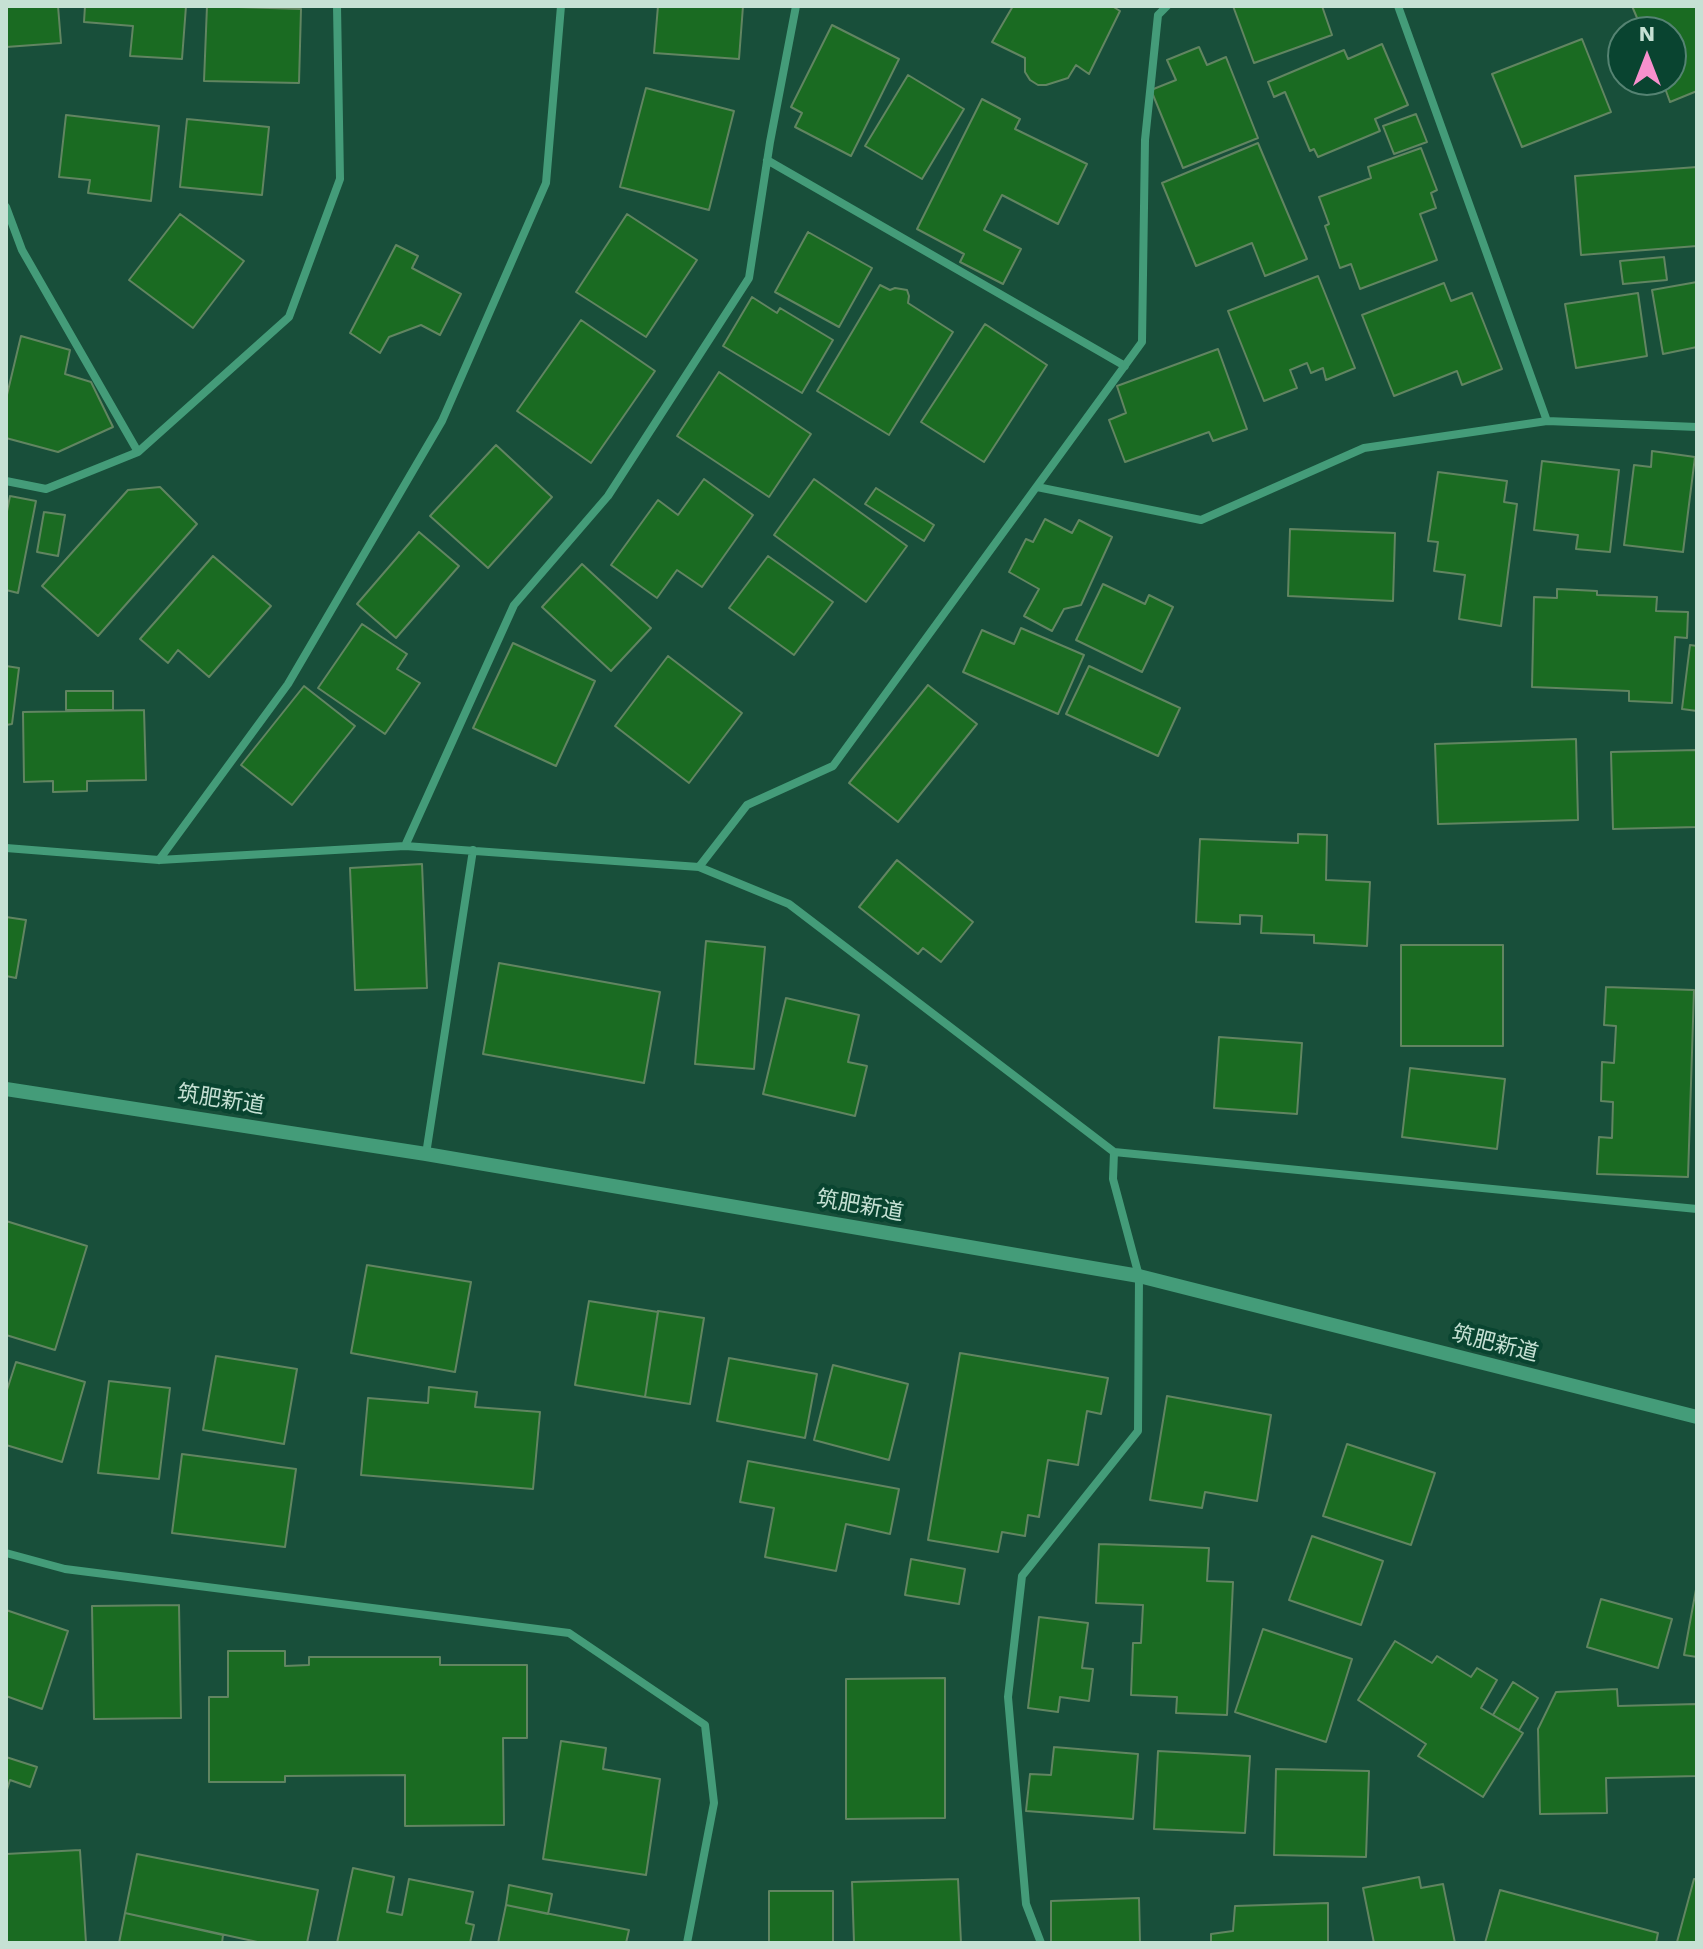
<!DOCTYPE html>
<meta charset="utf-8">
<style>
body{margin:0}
#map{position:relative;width:1703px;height:1949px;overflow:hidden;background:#184f3a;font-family:"Work Sans",sans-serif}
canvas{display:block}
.frame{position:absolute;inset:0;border:8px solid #c6e1d4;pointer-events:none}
.north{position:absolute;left:1607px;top:16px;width:80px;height:80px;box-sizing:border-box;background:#094430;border:2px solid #558372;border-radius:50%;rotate:0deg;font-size:22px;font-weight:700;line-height:32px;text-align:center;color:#c6e1d4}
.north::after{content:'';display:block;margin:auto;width:28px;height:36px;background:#f790cd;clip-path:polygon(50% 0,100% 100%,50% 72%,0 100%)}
</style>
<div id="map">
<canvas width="1703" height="1949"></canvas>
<div class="frame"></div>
<div class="north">N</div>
</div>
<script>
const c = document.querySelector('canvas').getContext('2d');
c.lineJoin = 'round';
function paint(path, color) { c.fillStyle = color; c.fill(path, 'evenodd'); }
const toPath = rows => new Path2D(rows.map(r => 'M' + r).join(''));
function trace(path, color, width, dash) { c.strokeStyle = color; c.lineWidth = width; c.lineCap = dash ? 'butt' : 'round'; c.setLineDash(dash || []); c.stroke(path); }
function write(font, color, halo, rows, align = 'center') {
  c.font = font + ' "Work Sans","Noto Sans JP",sans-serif'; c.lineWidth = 8; c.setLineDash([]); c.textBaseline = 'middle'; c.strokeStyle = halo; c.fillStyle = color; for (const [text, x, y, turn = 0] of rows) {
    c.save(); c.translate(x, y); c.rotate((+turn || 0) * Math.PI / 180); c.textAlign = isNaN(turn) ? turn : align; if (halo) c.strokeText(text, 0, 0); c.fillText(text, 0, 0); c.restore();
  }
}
const building = toPath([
 [6,6,58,6,61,43,6,47,6,6],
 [85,6,186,6,182,59,130,56,133,26,84,22,85,6],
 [207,6,301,9,299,83,204,81,207,6],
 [658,6,743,6,739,59,654,53,658,6],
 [1013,6,1112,6,1120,11,1089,74,1076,65,1068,78,1046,85,1038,85,1030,80,1025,72,1025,58,992,42,1013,6],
 [1233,6,1322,6,1332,35,1254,63,1233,6],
 [1632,6,1697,6,1697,91,1670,102,1662,80,1671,80,1671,32,1643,32,1632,6],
 [832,25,899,59,851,156,795,127,802,113,791,107,832,25],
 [1582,39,1611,112,1522,147,1492,74,1582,39],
 [1382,44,1408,105,1375,119,1380,131,1318,157,1314,149,1310,151,1285,92,1274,97,1268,82,1344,50,1348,59,1382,44],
 [1199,47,1207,65,1226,57,1258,138,1183,168,1151,90,1176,80,1167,60,1199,47],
 [908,75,964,109,922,179,865,146,908,75],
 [646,88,734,111,709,210,620,187,646,88],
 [982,99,1020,119,1015,129,1087,164,1058,224,1002,195,984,230,1021,249,1003,284,960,262,964,254,917,229,982,99],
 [1416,114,1427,142,1394,154,1383,126,1416,114],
 [66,115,159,126,151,201,88,193,90,180,59,177,66,115],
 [187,119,269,127,262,195,180,187,187,119],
 [1258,143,1307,259,1265,276,1252,243,1196,266,1162,183,1258,143],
 [1421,148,1437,190,1431,193,1436,208,1420,214,1437,260,1360,289,1351,264,1340,268,1325,226,1329,224,1319,197,1371,178,1368,167,1421,148],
 [1697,167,1697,246,1581,255,1575,176,1697,167],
 [180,214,244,261,193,328,129,280,180,214],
 [627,214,697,260,646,337,576,292,627,214],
 [808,232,872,268,839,327,775,292,808,232],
 [396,245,418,256,412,268,461,294,440,335,421,325,389,337,380,353,350,333,396,245],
 [1664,257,1667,280,1623,284,1620,261,1664,257],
 [1318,276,1355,368,1326,380,1323,368,1311,373,1307,363,1290,370,1297,388,1264,401,1228,311,1318,276],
 [1697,282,1697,347,1663,354,1652,290,1697,282],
 [1444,283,1451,301,1472,293,1502,369,1462,385,1457,371,1394,396,1362,315,1444,283],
 [880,285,890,290,895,288,907,290,909,296,908,303,953,332,889,435,817,391,880,285],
 [1638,293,1647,356,1576,368,1565,304,1638,293],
 [752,297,777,313,780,308,833,340,802,393,723,346,752,297],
 [581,320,655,371,591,463,517,411,581,320],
 [985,324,1047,365,984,462,921,422,985,324],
 [21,336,70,350,65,374,91,382,113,427,58,452,6,438,6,399,21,336],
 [1218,349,1247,429,1213,441,1209,432,1125,462,1109,420,1126,413,1117,386,1218,349],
 [719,372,811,434,769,497,677,436,719,372],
 [496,445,552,497,488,568,430,516,496,445],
 [1652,451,1695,457,1683,552,1624,545,1634,465,1651,467,1652,451],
 [1542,461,1619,470,1610,552,1576,549,1578,535,1534,530,1542,461],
 [1438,472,1507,481,1504,502,1517,504,1501,626,1459,619,1465,575,1434,571,1438,542,1428,541,1438,472],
 [704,479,753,515,702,587,677,570,657,598,611,565,658,500,678,515,704,479],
 [814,479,907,546,866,602,774,535,814,479],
 [160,487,197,524,98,636,42,586,128,490,160,487],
 [876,488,934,525,924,541,865,504,876,488],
 [10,496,36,501,18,593,6,590,6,516,10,496],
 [44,512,65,515,58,556,37,552,44,512],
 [1045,519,1072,533,1079,520,1112,537,1081,605,1064,609,1052,631,1024,616,1039,589,1009,572,1026,539,1033,542,1045,519],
 [1290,529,1395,533,1393,601,1288,596,1290,529],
 [419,532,459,566,396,638,357,604,419,532],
 [213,556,271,606,209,677,178,650,168,663,140,639,213,556],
 [768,556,833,602,794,655,729,608,768,556],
 [582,564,651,628,611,671,542,607,582,564],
 [1103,584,1145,604,1149,595,1173,607,1142,672,1076,640,1103,584],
 [1557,589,1597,591,1597,595,1657,597,1656,611,1688,612,1687,638,1675,637,1672,703,1629,701,1629,691,1532,687,1534,597,1557,598,1557,589],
 [362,624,407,654,397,669,420,683,385,734,318,688,362,624],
 [1021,628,1084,655,1058,714,963,672,982,630,1014,644,1021,628],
 [513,643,595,681,556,766,473,728,513,643],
 [1690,645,1697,646,1697,711,1682,709,1690,645],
 [668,656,742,713,689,783,615,726,668,656],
 [6,666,19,668,12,724,6,725,6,666],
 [1089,666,1180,708,1158,756,1066,714,1089,666],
 [928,685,977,724,898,822,849,783,928,685],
 [304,686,355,726,292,805,241,765,304,686],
 [66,691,113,691,113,710,66,710,66,691],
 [144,710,146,780,87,781,87,791,53,792,53,781,24,782,23,712,144,710],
 [1576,739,1578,820,1438,824,1435,744,1576,739],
 [1697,750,1697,827,1613,829,1611,752,1697,750],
 [1298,834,1327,835,1326,880,1370,882,1367,946,1314,943,1314,935,1261,933,1262,916,1240,915,1240,924,1196,922,1200,839,1298,843,1298,834],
 [897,860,973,922,941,962,923,948,918,954,859,907,897,860],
 [422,864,427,988,355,990,350,868,422,864],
 [6,917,26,920,16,978,6,976,6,917],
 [706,941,765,947,754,1069,695,1064,706,941],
 [1401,945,1503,945,1503,1046,1401,1046,1401,945],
 [499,963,660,992,644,1083,483,1054,499,963],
 [1606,987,1694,990,1688,1177,1597,1174,1599,1137,1612,1138,1613,1102,1601,1101,1602,1062,1614,1063,1616,1026,1604,1025,1606,987],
 [786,998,859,1015,848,1062,867,1066,855,1116,763,1094,786,998],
 [1219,1037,1302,1043,1297,1114,1214,1108,1219,1037],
 [1410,1068,1505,1079,1497,1149,1402,1137,1410,1068],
 [6,1221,87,1246,55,1350,6,1335,6,1221],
 [367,1265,471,1282,455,1372,351,1353,367,1265],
 [589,1301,658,1312,645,1397,575,1385,589,1301],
 [658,1311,704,1318,690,1404,645,1397,658,1311],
 [960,1353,1108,1378,1101,1414,1087,1411,1078,1465,1048,1460,1039,1517,1028,1515,1025,1536,1002,1532,998,1552,928,1540,960,1353],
 [216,1356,297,1369,284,1444,203,1430,216,1356],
 [729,1358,817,1374,805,1438,717,1421,729,1358],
 [16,1362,85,1382,62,1462,6,1445,6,1393,16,1362],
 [833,1365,908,1384,889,1460,814,1440,833,1365],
 [109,1381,170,1388,159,1479,98,1473,109,1381],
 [429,1387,477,1392,475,1407,540,1412,533,1489,361,1475,368,1398,428,1403,429,1387],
 [1167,1396,1271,1415,1257,1501,1205,1492,1202,1508,1150,1500,1167,1396],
 [1347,1444,1435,1473,1411,1545,1323,1516,1347,1444],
 [182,1454,296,1469,285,1547,172,1533,182,1454],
 [748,1461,899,1489,890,1534,846,1524,836,1571,765,1557,774,1508,740,1502,748,1461],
 [1312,1536,1383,1561,1361,1625,1289,1600,1312,1536],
 [1099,1544,1209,1548,1207,1581,1233,1582,1227,1715,1176,1713,1177,1697,1131,1695,1133,1643,1141,1643,1143,1605,1096,1603,1099,1544],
 [911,1559,965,1569,959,1604,905,1595,911,1559],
 [1697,1584,1697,1657,1684,1655,1697,1584],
 [1601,1599,1672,1619,1658,1668,1587,1647,1601,1599],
 [179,1605,181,1718,94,1719,92,1606,179,1605],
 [6,1610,68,1631,42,1709,6,1696,6,1610],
 [1039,1617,1088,1623,1082,1668,1093,1669,1089,1701,1060,1697,1058,1712,1028,1708,1039,1617],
 [1263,1629,1352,1659,1326,1742,1235,1712,1263,1629],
 [1395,1641,1432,1663,1437,1656,1471,1677,1477,1668,1497,1680,1481,1708,1523,1733,1483,1797,1418,1756,1426,1744,1358,1700,1395,1641],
 [228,1651,285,1651,285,1666,309,1665,309,1657,440,1657,440,1665,527,1665,527,1738,503,1738,504,1825,405,1826,405,1775,285,1776,285,1782,209,1782,209,1697,228,1697,228,1651],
 [945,1678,945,1818,846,1819,846,1679,945,1678],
 [1513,1682,1538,1698,1519,1730,1493,1715,1513,1682],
 [1617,1689,1618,1706,1697,1704,1697,1776,1606,1778,1607,1813,1540,1814,1538,1729,1556,1692,1617,1689],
 [561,1741,606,1748,603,1769,660,1779,646,1875,543,1859,561,1741],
 [1054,1747,1138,1754,1133,1819,1026,1811,1030,1774,1051,1775,1054,1747],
 [1158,1751,1250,1756,1245,1833,1154,1829,1158,1751],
 [6,1757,37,1767,30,1787,10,1780,6,1793,6,1757],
 [1276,1769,1369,1771,1366,1857,1274,1855,1276,1769],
 [80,1850,86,1943,6,1943,6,1854,80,1850],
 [137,1854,318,1890,307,1943,262,1943,125,1913,137,1854],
 [353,1868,394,1877,387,1912,402,1915,409,1879,473,1892,466,1923,474,1925,470,1943,337,1943,353,1868],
 [1419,1877,1421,1888,1443,1884,1455,1943,1374,1943,1363,1888,1419,1877],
 [958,1879,961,1943,854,1943,852,1882,958,1879],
 [1694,1879,1697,1879,1697,1943,1679,1943,1677,1942,1694,1879],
 [509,1885,552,1894,548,1914,506,1905,509,1885],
 [1500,1890,1658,1933,1656,1943,1485,1943,1500,1890],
 [769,1891,833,1891,833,1943,769,1943,769,1891],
 [1139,1898,1140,1943,1051,1943,1051,1901,1139,1898],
 [1328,1903,1328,1943,1211,1943,1211,1934,1233,1931,1235,1906,1328,1903],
 [506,1905,629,1930,626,1943,498,1943,506,1905],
 [125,1913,223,1935,222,1943,119,1943,125,1913]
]);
const minor = toPath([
 [1398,6,1547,421],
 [767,160,1125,366],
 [6,207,22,250,138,452,289,317,340,179,337,6],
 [6,481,46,489,138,452],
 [1037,487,1201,520,1364,448,1547,421,1697,427],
 [405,846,699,867,789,904,1114,1152,1113,1179,1139,1276,1138,1431,1022,1576,1008,1697,1026,1904,1041,1943],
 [6,848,159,860,405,846,514,605,608,496,749,278,770,142,796,6],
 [159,860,288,684,442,421,546,183,561,6],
 [699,867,747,805,833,766,1142,342,1145,140,1158,15,1167,6],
 [1114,1152,1697,1209],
 [426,1154,473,850],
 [6,1553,65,1569,569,1633,705,1725,714,1803,687,1943]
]);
const tertiary = toPath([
 [6,1089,426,1154,1139,1276,1697,1417]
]);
const streetNames = [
 ["筑肥新道",221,1100,9],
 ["筑肥新道",860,1206,10],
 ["筑肥新道",1495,1344,14]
];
paint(building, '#1a6b22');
trace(building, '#618561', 2);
trace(minor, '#449c79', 8);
trace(tertiary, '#449c79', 14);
write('22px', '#c6e1d4', '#094430', streetNames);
</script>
